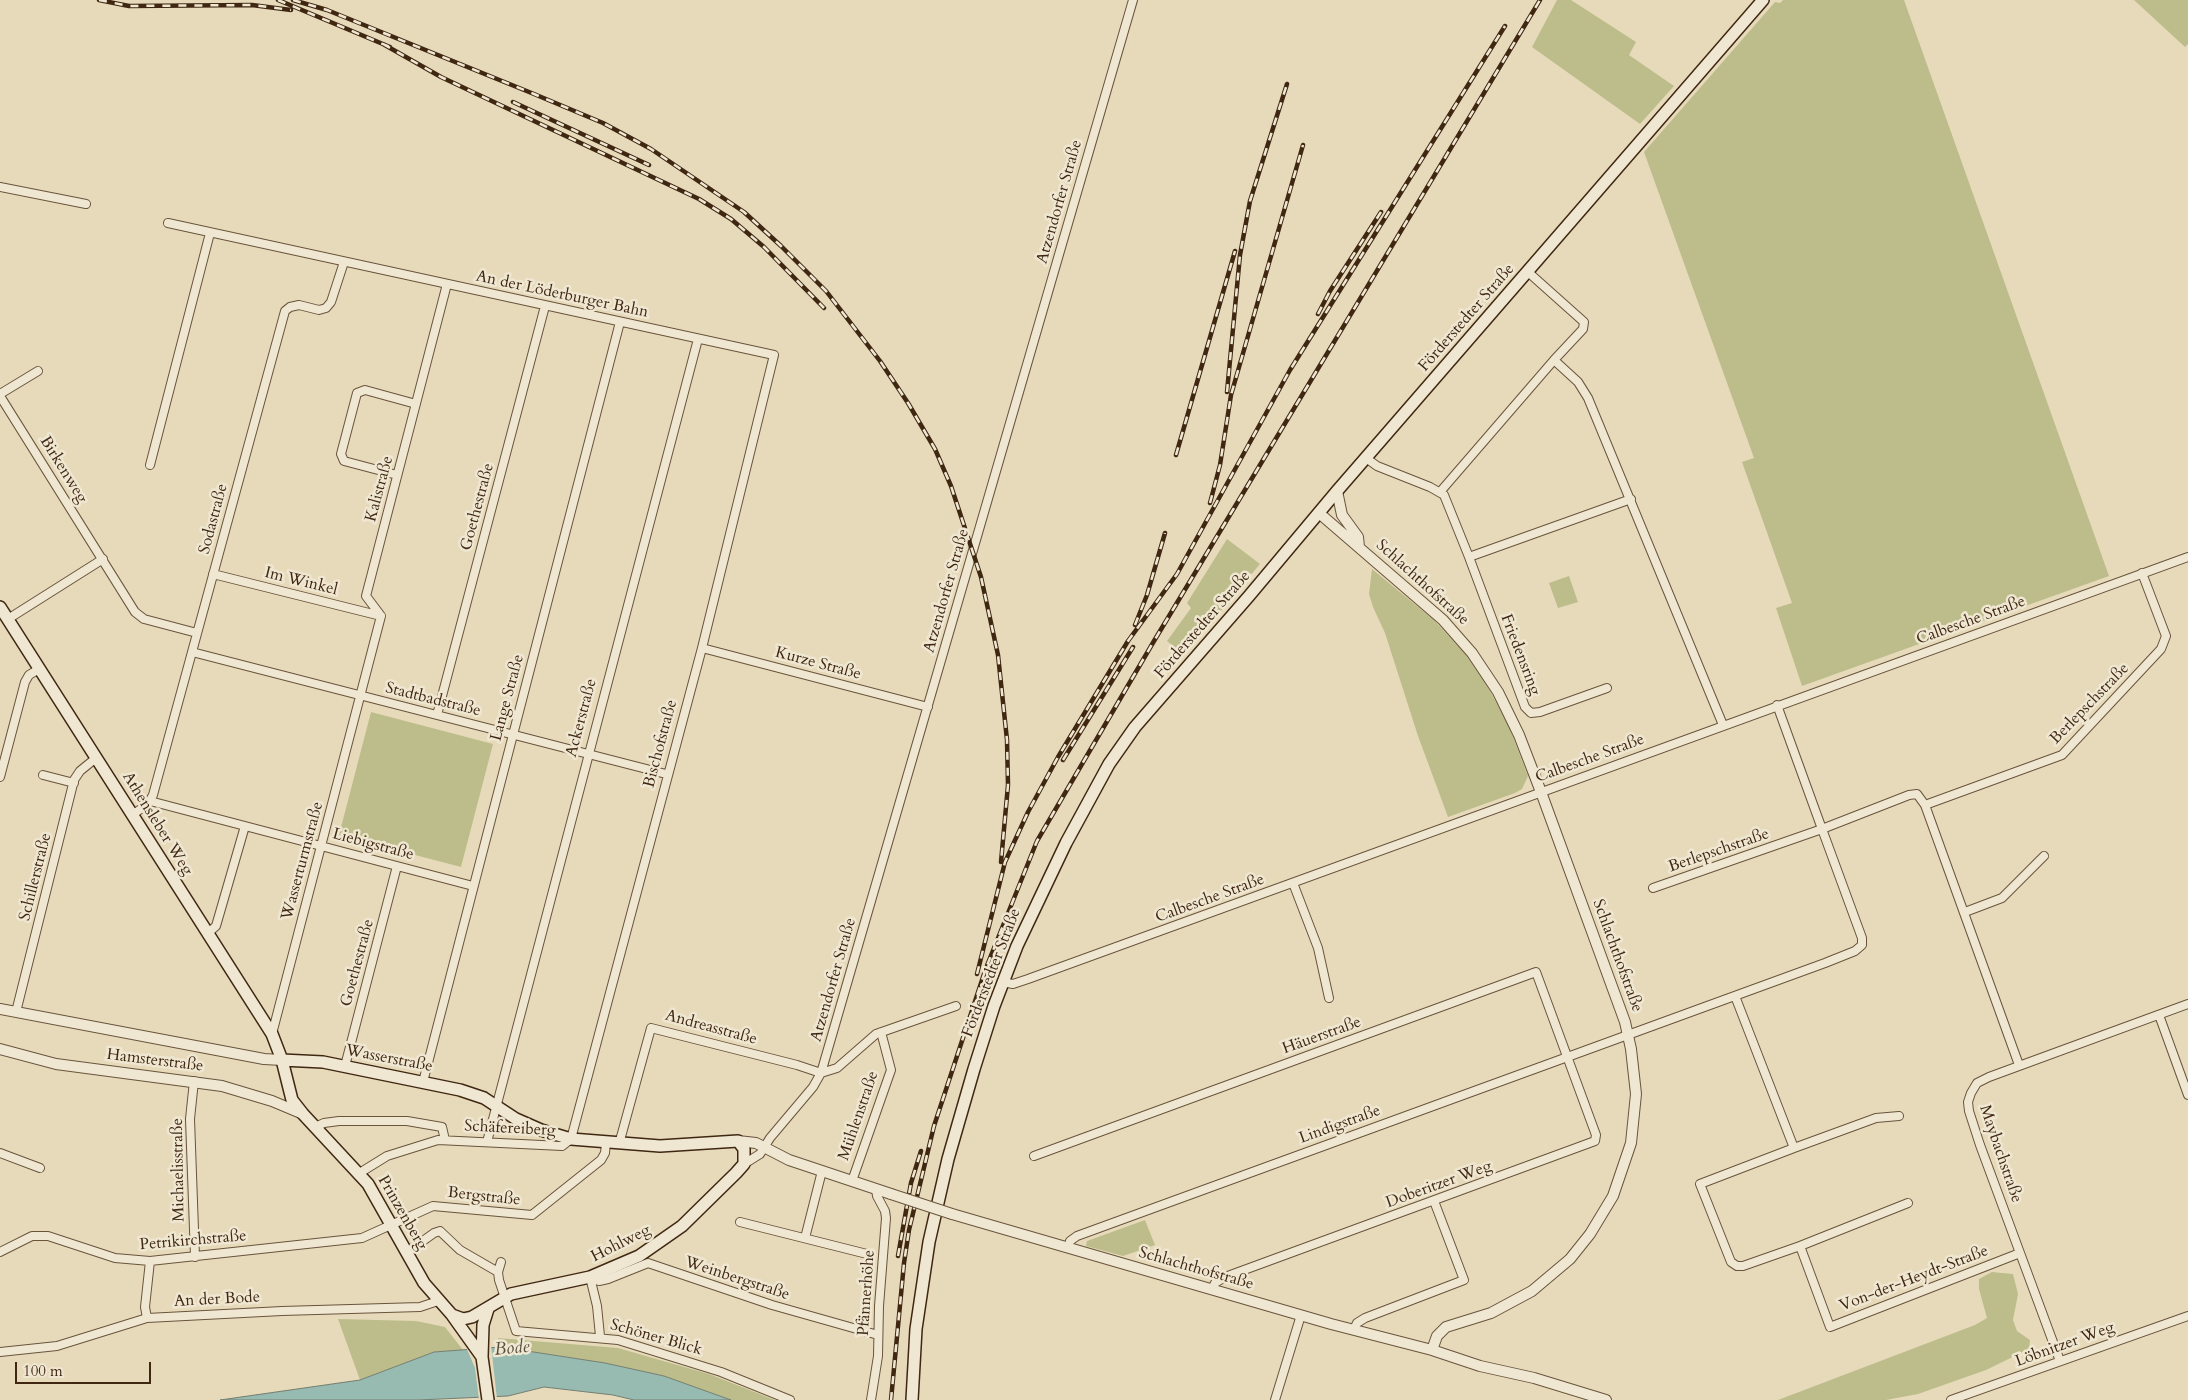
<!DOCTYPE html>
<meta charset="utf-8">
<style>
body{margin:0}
#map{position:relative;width:2188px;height:1400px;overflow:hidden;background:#e7daba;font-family:Cardo,serif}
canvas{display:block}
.scale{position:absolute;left:15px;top:1362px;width:136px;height:22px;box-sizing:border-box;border:2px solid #3f2712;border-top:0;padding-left:6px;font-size:15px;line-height:18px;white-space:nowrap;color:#3f2712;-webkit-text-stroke:4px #efe7d2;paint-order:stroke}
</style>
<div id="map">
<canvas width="2188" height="1400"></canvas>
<div class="scale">100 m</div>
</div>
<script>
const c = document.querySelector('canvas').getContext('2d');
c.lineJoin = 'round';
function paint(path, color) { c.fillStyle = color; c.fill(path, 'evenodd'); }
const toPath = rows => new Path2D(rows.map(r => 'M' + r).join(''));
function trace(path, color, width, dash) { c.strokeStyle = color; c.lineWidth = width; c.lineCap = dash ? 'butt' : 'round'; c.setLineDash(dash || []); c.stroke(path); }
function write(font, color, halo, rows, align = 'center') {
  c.font = font + ' Cardo,serif'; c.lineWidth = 5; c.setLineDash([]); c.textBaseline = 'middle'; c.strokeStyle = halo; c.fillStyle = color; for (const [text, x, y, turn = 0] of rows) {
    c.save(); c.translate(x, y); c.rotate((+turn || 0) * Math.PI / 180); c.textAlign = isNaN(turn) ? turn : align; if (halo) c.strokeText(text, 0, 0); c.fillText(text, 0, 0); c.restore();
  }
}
const green = toPath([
 [1557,0,1571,0,1636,42,1629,55,1674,86,1640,124,1532,47],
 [1783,0,1904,0,2109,576,1802,686,1776,608,1792,603,1742,462,1754,458,1644,152,1775,2,1780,3],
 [2134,0,2188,0,2188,44,2185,47],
 [1227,539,1260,564,1184,655,1167,641,1191,608,1187,603],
 [1372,569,1434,620,1469,658,1484,680,1508,724,1528,776,1522,789,1515,793,1448,817,1418,736,1385,633,1373,607,1369,594],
 [1569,576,1578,602,1558,608,1549,583],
 [371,712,493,744,461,867,339,835],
 [1145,1220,1155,1245,1123,1256,1086,1246,1087,1241],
 [1992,1272,2013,1274,2018,1294,2013,1320,2017,1331,2030,1340,2029,1349,1986,1370,1918,1394,1886,1400,1778,1400,1975,1325,1987,1318,1979,1289,1979,1279],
 [338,1319,416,1321,445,1327,463,1350,434,1352,360,1380],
 [498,1338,618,1348,709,1374,775,1400,731,1400,664,1376,605,1363,501,1347]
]);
const water = toPath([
 [501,1347,605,1363,664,1376,731,1400,634,1400,613,1395,544,1387,508,1396,418,1400,220,1400,360,1380,434,1352,501,1347]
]);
const pier = toPath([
 [491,1345,497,1399,479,1400,475,1368,466,1347]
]);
const minor = toPath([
 [0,187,86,204],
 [168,223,774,355,702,648,571,1139,562,1146,438,1140,387,1156,358,1174],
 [1528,272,1584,322,1583,329,1554,360,1578,382,1588,398,1723,725],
 [0,394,38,371],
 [0,396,135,612,144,619,197,633],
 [1366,458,1377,466,1430,487,1444,495,1469,557],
 [150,465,210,233],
 [397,475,344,461,341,454,357,393,365,390,416,404],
 [1440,492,1554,360],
 [213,574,381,616],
 [381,616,366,596,447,284],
 [8,619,103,559],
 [702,648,928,707],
 [192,652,666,774],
 [1607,688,1540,712,1531,713,1525,707,1469,557,1631,499],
 [1777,705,1822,829,1909,795,1917,794,1925,805,2062,755,2161,649,2166,636,2142,573],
 [437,715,545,306],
 [43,775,74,783],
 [0,777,25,682,29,675,39,669],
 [150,801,473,886],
 [1925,805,2019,1065],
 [132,815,148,804,153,795,285,311,290,307,299,305,319,310,326,308,331,302,344,262],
 [1293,883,1318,948,1329,998],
 [1965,912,2002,898,2044,856],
 [207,934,216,926,245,826],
 [1002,982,1013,984,1028,979,2188,557],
 [1735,996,1794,1148,1700,1184,1731,1262,1737,1266,1743,1266,1800,1246,1830,1327,2020,1253],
 [16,1012,74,780,80,771,96,758],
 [2159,1015,2188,1095],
 [272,1034,381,616],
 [345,1066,397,866],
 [194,1081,190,1119,195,1257],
 [423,1082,620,322],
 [315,1127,324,1123,339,1121,407,1121,442,1127,445,1140],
 [487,1142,698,339],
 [619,1144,651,1028,797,1065,821,1073,837,1068,876,1034,956,1006],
 [1794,1148,1876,1118,1899,1116],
 [0,1153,40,1168],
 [1034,1156,1536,972,1596,1135,1595,1141,1225,1277,1215,1283,1212,1289],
 [744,1164,760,1154,770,1138,813,1087,821,1073,1133,0],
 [852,1181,891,1070,881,1032],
 [740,1222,867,1254],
 [805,1238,822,1171],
 [1800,1246,1908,1203],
 [1068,1248,1070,1241,1077,1236,1825,963,1855,951,1862,945,1862,938,1822,829,1653,888],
 [0,1252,32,1236,48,1236,115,1258,150,1261,362,1238,433,1206,532,1215,601,1160,605,1153,606,1143],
 [406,1253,434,1233,440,1231,460,1250,498,1272],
 [501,1262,498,1272,499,1280,516,1331,618,1340,721,1372,790,1400],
 [590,1277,599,1281,608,1279,648,1263,772,1305,878,1335],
 [590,1277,597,1306,600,1336],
 [147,1318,145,1307,150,1261],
 [1354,1329,1357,1323,1365,1318,1464,1280,1434,1201],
 [0,1352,57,1346,147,1318,282,1311,420,1307,438,1301],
 [2060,1361,1980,1145,1969,1111,1968,1102,1971,1093,1977,1083,1989,1077,2188,1004],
 [871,1400,878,1356,879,1306,886,1218,885,1211,877,1196,876,1189],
 [1275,1400,1301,1315],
 [1951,1400,2188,1316]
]);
const tertiary = toPath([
 [1337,491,1342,515,1358,537,1359,547],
 [1319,513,1443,620,1472,653,1498,692,1519,735,1541,792,1625,1022,1631,1049,1636,1094,1631,1143,1613,1196,1590,1234,1570,1259,1532,1291,1491,1313,1446,1327,1437,1336,1432,1350],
 [0,1009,264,1059,282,1060],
 [0,1049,56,1064,222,1086,272,1101,303,1114],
 [738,1141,756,1143,789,1160,891,1194],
 [952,1214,1331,1324,1432,1350,1480,1366,1534,1378,1606,1400]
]);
const secondary = toPath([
 [0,607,272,1034,282,1060,292,1100,303,1114,368,1184,424,1283,452,1315,482,1357],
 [282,1060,323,1062,460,1090,484,1098,516,1119,541,1130,571,1139,660,1146,738,1141,744,1149,744,1164,736,1173,682,1226,639,1256,590,1277,511,1294,472,1317,463,1319,452,1315],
 [488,1309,483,1325,482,1357,488,1400],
 [912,1400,916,1329,929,1242,948,1159,974,1069,994,1006,1017,946,1066,843,1109,764,1135,727,1249,596,1337,491,1763,0]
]);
const rail = toPath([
 [99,0,129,6,252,5,291,10],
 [278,0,390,47],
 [293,0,327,10,534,94,603,123,651,149,744,212,781,246,826,291,880,361,908,403,935,449,951,486,981,577,998,655,1007,740,1008,785,1001,862],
 [383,44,441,77,699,199,731,219,764,247,824,308],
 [513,102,649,165],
 [1318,314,1330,291,1381,212],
 [1227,392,1240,255,1250,201,1287,84],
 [1176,455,1235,251],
 [1210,503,1220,465,1231,395,1303,145],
 [1135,625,1147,595,1165,533],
 [1063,760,1133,647],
 [977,974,1005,862,1028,812,1058,757,1128,641,1177,574,1290,370,1505,26],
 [898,1256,911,1183,921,1151],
 [891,1400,904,1263,909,1230,934,1126,986,968,1037,841,1154,641,1540,0]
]);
const tertiaryBridge = toPath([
 [891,1194,952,1214]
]);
const streetNames = [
 ["Atzendorfer Straße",1060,202,-74],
 ["An der Löderburger Bahn",562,295,12],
 ["Förderstedter Straße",1467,318,-49],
 ["Birkenweg",63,470,58],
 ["Kalistraße",380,489,-75],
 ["Goethestraße",478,507,-75],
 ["Sodastraße",214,519,-75],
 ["Im Winkel",301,582,14],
 ["Schlachthofstraße",1422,583,42],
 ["Atzendorfer Straße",947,591,-74],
 ["Calbesche Straße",1971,621,-20],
 ["Förderstedter Straße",1203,625,-49],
 ["Friedensring",1520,655,69],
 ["Kurze Straße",818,664,15],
 ["Lange Straße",508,698,-75],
 ["Stadtbadstraße",433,700,14],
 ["Berlepschstraße",2090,704,-46],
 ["Ackerstraße",582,718,-75],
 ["Bischofstraße",661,744,-75],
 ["Calbesche Straße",1590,759,-20],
 ["Athensleber Weg",157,824,58],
 ["Liebigstraße",373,845,15],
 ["Berlepschstraße",1719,851,-19],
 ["Wasserturmstraße",303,861,-75],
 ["Schillerstraße",36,877,-76],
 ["Calbesche Straße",1210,899,-20],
 ["Schlachthofstraße",1617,956,70],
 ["Goethestraße",358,963,-75],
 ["Förderstedter Straße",992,973,-69],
 ["Atzendorfer Straße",834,980,-74],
 ["Andreasstraße",711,1028,15],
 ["Häuerstraße",1322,1036,-20],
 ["Wasserstraße",389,1059,11],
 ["Hamsterstraße",155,1061,7],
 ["Mühlenstraße",859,1116,-71],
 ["Lindigstraße",1340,1125,-20],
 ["Schäfereiberg",510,1129,3],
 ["Maybachstraße",2000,1154,71],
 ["Michaelisstraße",179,1170,-91],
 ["Doberitzer Weg",1439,1185,-20],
 ["Bergstraße",484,1197,6],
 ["Prinzenberg",402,1213,60],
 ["Petrikirchstraße",193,1241,-5],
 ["Hohlweg",621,1244,-27],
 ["Schlachthofstraße",1196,1269,16],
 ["Weinbergstraße",737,1279,18],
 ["Von-der-Heydt-Straße",1914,1279,-21],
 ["Pfännerhöhe",867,1293,-86],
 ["An der Bode",217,1300,-3],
 ["Schöner Blick",656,1338,16],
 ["Löbnitzer Weg",2065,1345,-20]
];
const waterNames = [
 ["Bode",512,1349,-5]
];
paint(green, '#bdbd8b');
paint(water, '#97bab1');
trace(water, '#747f71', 1);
paint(pier, '#e7daba');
trace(minor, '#69543c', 10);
trace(tertiary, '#69543c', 12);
trace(secondary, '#3f2712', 14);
trace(minor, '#efe7d2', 8);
trace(tertiary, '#efe7d2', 10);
trace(secondary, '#efe7d2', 11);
trace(rail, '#3f2712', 4.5);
trace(rail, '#efe7d2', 2.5, [8]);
trace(tertiaryBridge, '#69543c', 12, []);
trace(tertiaryBridge, '#efe7d2', 10);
write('16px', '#3f2712', '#efe7d2', streetNames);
write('italic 18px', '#554c3a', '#efe7d2', waterNames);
</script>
